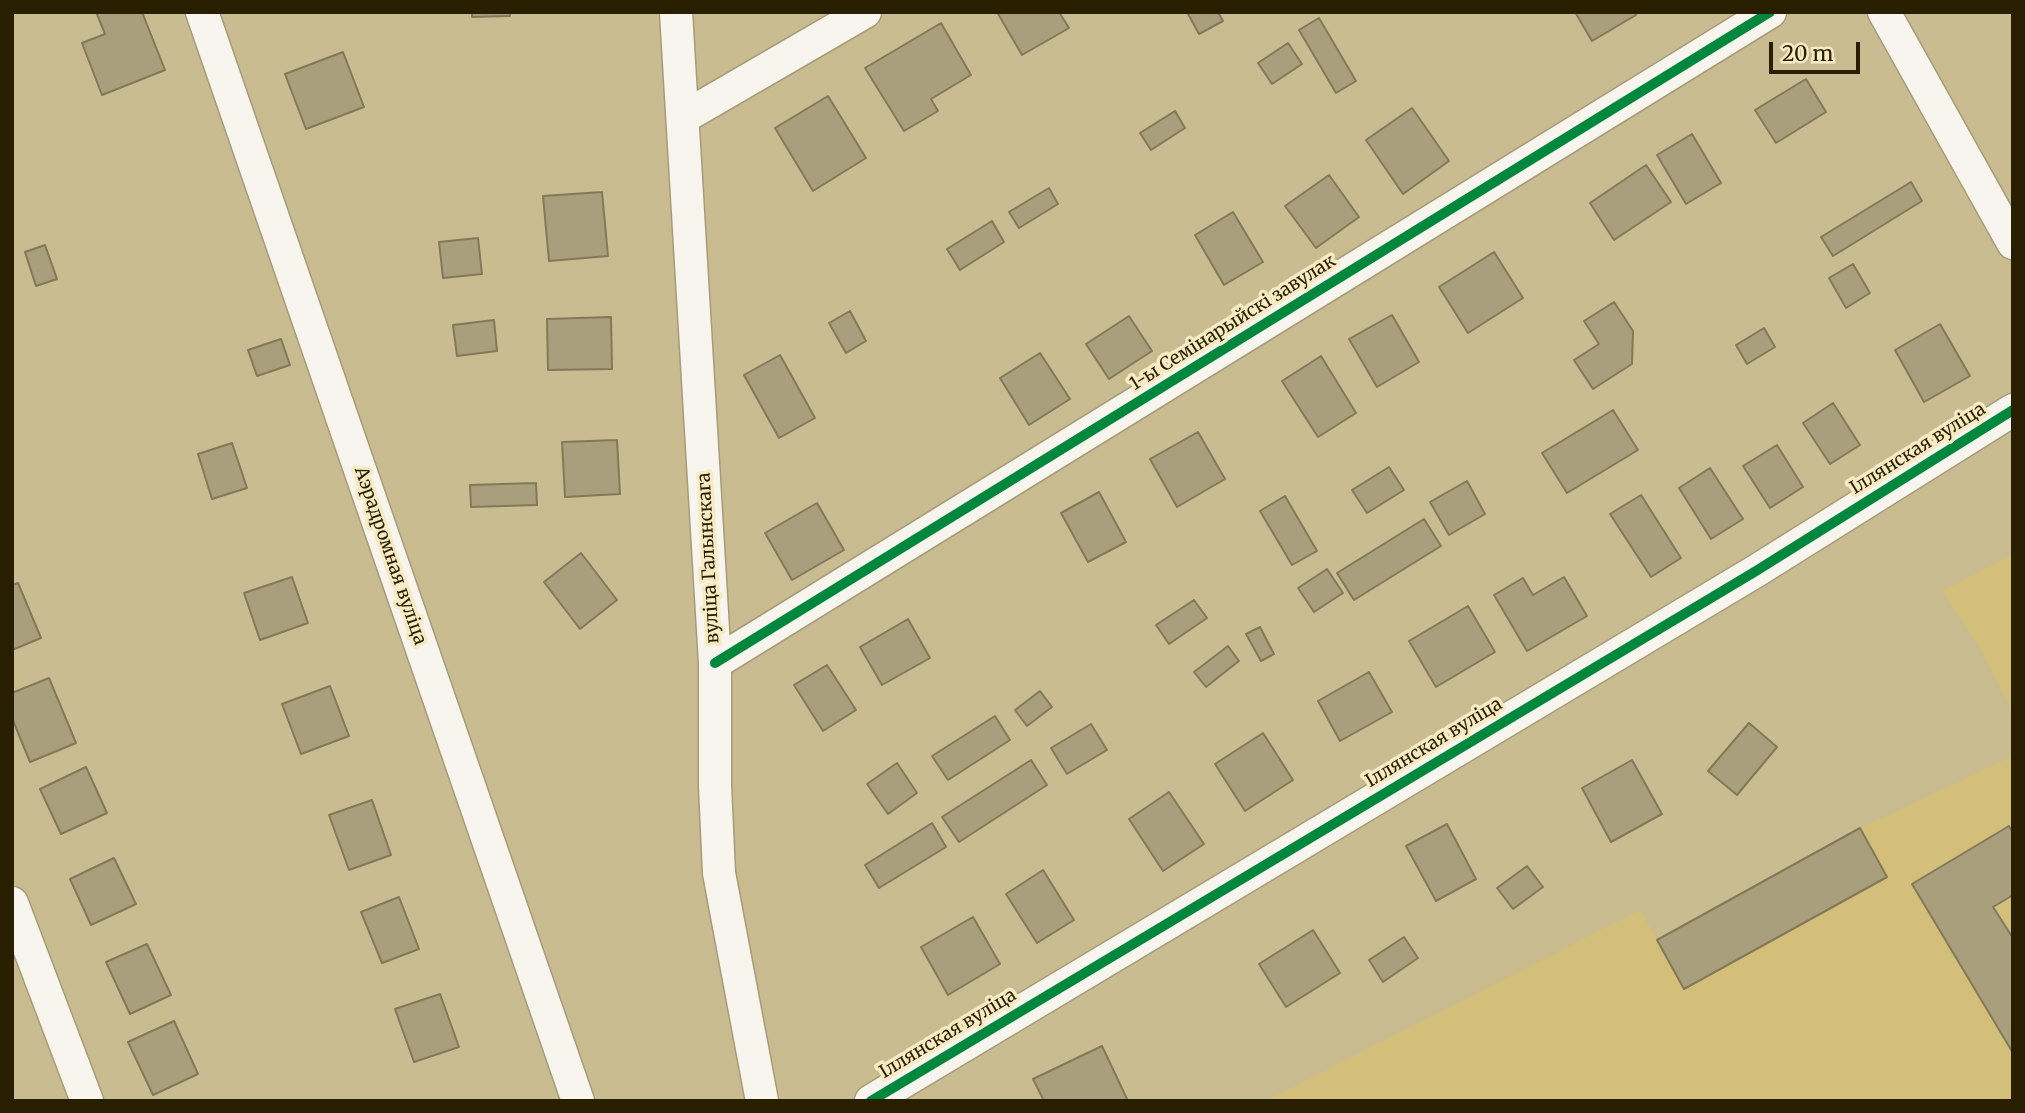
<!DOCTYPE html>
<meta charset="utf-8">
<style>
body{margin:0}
#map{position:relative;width:2025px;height:1113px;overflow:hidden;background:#c9bc91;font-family:Merriweather,serif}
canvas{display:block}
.frame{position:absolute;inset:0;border:14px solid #281e00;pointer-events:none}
.scale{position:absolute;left:1769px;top:42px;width:91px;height:32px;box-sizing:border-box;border:4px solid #281e00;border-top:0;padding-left:9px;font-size:21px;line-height:24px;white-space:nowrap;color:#281e00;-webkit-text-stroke:5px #f7ebc4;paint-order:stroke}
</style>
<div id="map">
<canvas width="2025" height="1113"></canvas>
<div class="frame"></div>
<div class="scale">20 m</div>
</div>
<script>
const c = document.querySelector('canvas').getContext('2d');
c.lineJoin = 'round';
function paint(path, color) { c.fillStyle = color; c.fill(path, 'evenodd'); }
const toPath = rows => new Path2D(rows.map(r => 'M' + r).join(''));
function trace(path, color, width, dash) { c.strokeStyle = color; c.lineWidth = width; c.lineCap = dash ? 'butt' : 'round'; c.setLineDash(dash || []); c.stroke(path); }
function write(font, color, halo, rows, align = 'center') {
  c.font = font + ' Merriweather,serif'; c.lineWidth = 7; c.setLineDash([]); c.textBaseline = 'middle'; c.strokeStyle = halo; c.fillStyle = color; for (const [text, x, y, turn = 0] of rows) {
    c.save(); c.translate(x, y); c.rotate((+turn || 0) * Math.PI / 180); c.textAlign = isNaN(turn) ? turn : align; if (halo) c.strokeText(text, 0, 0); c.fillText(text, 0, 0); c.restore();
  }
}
const built = toPath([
 [2013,554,2013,712,1976,642,1942,591],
 [2013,756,2013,1101,1265,1101,1640,910,1658,940,1860,828]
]);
const building = toPath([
 [96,12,142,12,165,70,102,95,82,43,105,34,96,12],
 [472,12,510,12,510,16,472,17,472,12],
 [997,12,1059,12,1069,28,1022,55,997,12],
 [1187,12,1218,12,1223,21,1199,34,1187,12],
 [1575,12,1634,12,1636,15,1592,41,1575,12],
 [1319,18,1356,81,1336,93,1299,30,1319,18],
 [941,23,971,75,931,99,938,111,904,131,865,68,941,23],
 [1288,43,1302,64,1272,84,1258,63,1288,43],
 [343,52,364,107,306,129,285,74,343,52],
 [1806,79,1826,112,1776,143,1755,110,1806,79],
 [828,96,866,158,813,191,775,128,828,96],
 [1412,108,1449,161,1403,194,1366,140,1412,108],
 [1175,111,1185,128,1151,150,1140,133,1175,111],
 [1692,134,1721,183,1686,204,1657,155,1692,134],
 [1646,165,1671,202,1614,240,1590,203,1646,165],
 [1329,175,1359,217,1316,248,1285,206,1329,175],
 [1911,182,1922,201,1833,256,1821,237,1911,182],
 [1049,188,1058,204,1019,228,1009,212,1049,188],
 [602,192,608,256,549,261,543,196,602,192],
 [1233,212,1263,262,1224,285,1195,235,1233,212],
 [992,221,1004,242,960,270,947,249,992,221],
 [478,238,482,274,443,278,439,242,478,238],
 [45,245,57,279,36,286,25,252,45,245],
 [1494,252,1523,298,1468,333,1439,287,1494,252],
 [1853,264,1870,293,1846,308,1829,278,1853,264],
 [1614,302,1633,331,1632,364,1593,389,1574,360,1599,344,1584,321,1614,302],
 [850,311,866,341,846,353,829,323,850,311],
 [1392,315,1419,362,1377,387,1349,339,1392,315],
 [1129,316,1152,351,1109,379,1086,344,1129,316],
 [611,317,612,369,548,370,547,319,611,317],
 [494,320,497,351,457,356,453,325,494,320],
 [1940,324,1970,376,1924,402,1895,350,1940,324],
 [1764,328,1775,347,1747,364,1736,345,1764,328],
 [281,339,290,365,257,376,248,350,281,339],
 [1040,353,1070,399,1029,425,1000,378,1040,353],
 [780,355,815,418,779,438,744,375,780,355],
 [1321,356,1356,413,1318,437,1282,381,1321,356],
 [1833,403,1860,445,1830,464,1803,423,1833,403],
 [1613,410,1638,450,1567,493,1542,453,1613,410],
 [1198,432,1225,479,1177,507,1150,459,1198,432],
 [617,440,620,494,565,497,562,442,617,440],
 [232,443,247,488,212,499,198,454,232,443],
 [1777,445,1803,487,1770,508,1743,466,1777,445],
 [1389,467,1404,490,1367,513,1352,490,1389,467],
 [1710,468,1743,519,1711,539,1679,488,1710,468],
 [1467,481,1485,514,1449,535,1430,502,1467,481],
 [536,483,537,505,471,507,470,485,536,483],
 [1099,492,1126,542,1088,562,1061,513,1099,492],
 [1641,495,1681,558,1651,577,1610,514,1641,495],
 [1285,496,1317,551,1292,565,1260,511,1285,496],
 [817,503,844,550,792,580,765,533,817,503],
 [1424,519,1441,546,1354,600,1337,573,1424,519],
 [581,553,617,600,580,629,544,582,581,553],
 [1327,569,1343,593,1314,612,1298,588,1327,569],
 [292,577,308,623,260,640,244,593,292,577],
 [1564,577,1587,616,1527,651,1494,595,1523,578,1533,595,1564,577],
 [18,583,41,638,12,650,12,585,18,583],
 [1194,600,1207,618,1169,644,1156,625,1194,600],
 [1468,606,1495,652,1436,687,1409,641,1468,606],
 [908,619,930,658,882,685,860,647,908,619],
 [1260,627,1274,654,1261,661,1246,634,1260,627],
 [1228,646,1239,661,1206,687,1194,672,1228,646],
 [827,665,856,710,823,731,794,685,827,665],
 [1369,672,1392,712,1340,741,1318,701,1369,672],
 [49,678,76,743,30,762,12,718,12,693,49,678],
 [330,686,349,736,301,754,282,704,330,686],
 [1040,691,1052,707,1027,726,1015,710,1040,691],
 [995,716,1010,740,948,780,932,756,995,716],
 [1749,723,1777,747,1737,795,1708,771,1749,723],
 [1091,724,1107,750,1067,774,1051,748,1091,724],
 [1263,733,1293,780,1245,811,1215,764,1263,733],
 [1031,760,1047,785,959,842,942,817,1031,760],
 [1632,760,1662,814,1611,842,1582,788,1632,760],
 [897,763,917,793,888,814,867,784,897,763],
 [86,767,107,813,61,834,40,789,86,767],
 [1169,792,1204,844,1163,871,1129,819,1169,792],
 [372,800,391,855,349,870,329,815,372,800],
 [932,823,946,847,879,888,865,865,932,823],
 [1447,824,1476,879,1436,901,1406,846,1447,824],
 [2009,826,2013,833,2013,895,1993,907,2013,938,2013,1053,1912,884,2009,826],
 [1860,828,1887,877,1684,989,1657,940,1860,828],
 [114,858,136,904,91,925,70,879,114,858],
 [1527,866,1543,887,1513,909,1497,888,1527,866],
 [1043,870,1074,920,1037,943,1006,894,1043,870],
 [399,897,419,949,382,963,361,912,399,897],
 [973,917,1000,964,948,995,921,947,973,917],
 [1313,930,1340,973,1286,1007,1259,964,1313,930],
 [1404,937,1418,958,1383,982,1369,960,1404,937],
 [147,944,171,995,130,1014,106,962,147,944],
 [440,994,459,1047,414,1062,395,1009,440,994],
 [174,1021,198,1074,153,1095,128,1042,174,1021],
 [1102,1046,1128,1101,1044,1101,1033,1079,1102,1046]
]);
const minor = toPath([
 [202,12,578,1101],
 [676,12,715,663,715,786,719,873,762,1101],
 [1884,12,2013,243],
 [684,117,865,12],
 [715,663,1770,12],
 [12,903,87,1101],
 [871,1101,1756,571,2013,410]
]);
const cycleway = toPath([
 [715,663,1770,12],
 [871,1101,1756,571,2013,410]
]);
const streetNames = [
 ["1-ы Семінарыйскі завулак",1233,323,-32],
 ["Іллянская вуліца",1918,449,-32],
 ["Аэрадромная вуліца",390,556,71],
 ["вуліца Галынскага",709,558,-93],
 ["Іллянская вуліца",1434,743,-31],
 ["Іллянская вуліца",948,1034,-31]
];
paint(built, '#d3be7a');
paint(building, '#aa9f7d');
trace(building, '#827959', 2);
trace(minor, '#a79c79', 35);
trace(minor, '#f7f5ee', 32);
trace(cycleway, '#00873e', 10);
write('18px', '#281e00', '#f7ebc4', streetNames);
</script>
